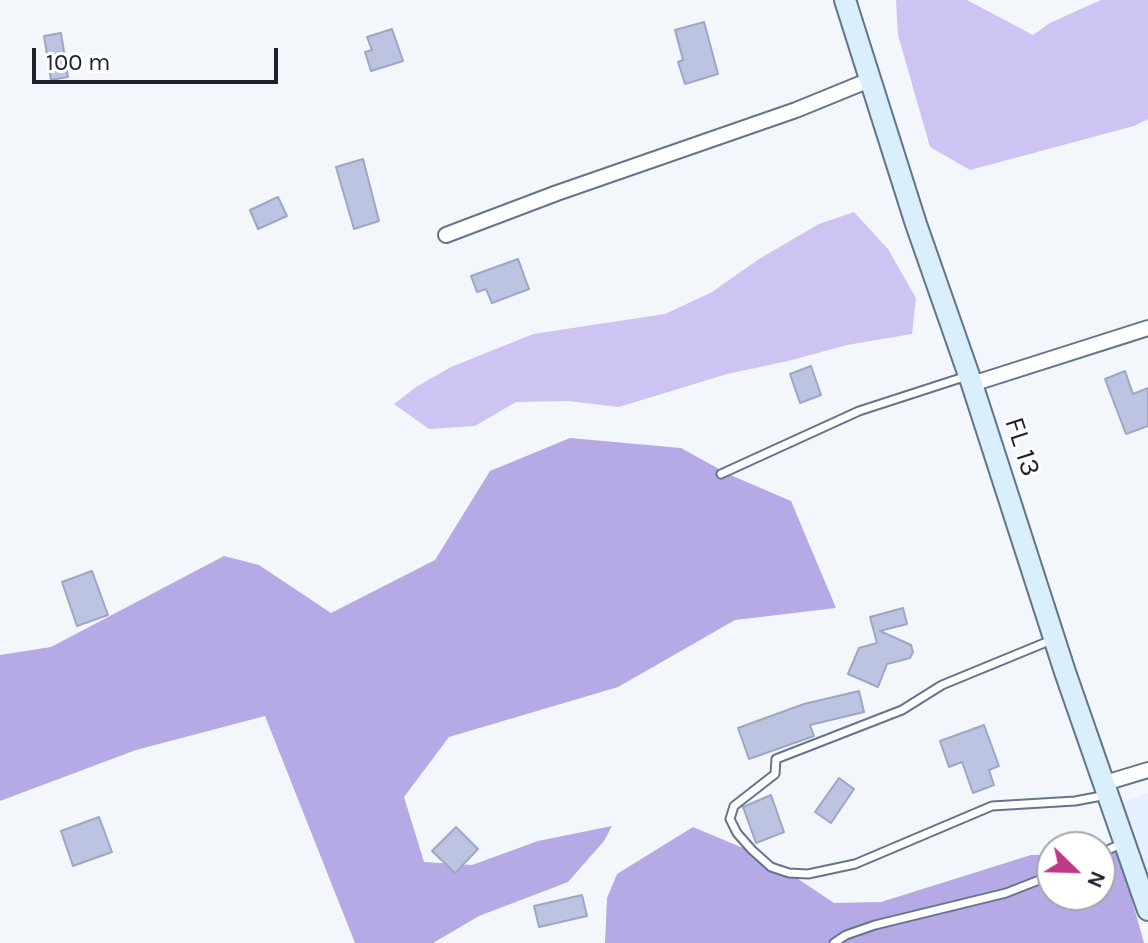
<!DOCTYPE html>
<style>
body{margin:0}
#map{position:relative;width:1148px;height:943px;overflow:hidden;background:#f3f7fc;font-family:Karla,sans-serif}
canvas{display:block}
.north{position:absolute;left:1036px;top:831px;width:80px;height:80px;box-sizing:border-box;background:#fff;border:2px solid #a4a7ab;border-radius:50%;rotate:113deg;font-size:22px;font-weight:700;line-height:32px;text-align:center;color:#1c232d}
.north::after{content:'';display:block;margin:auto;width:28px;height:36px;background:#bc3a84;clip-path:polygon(50% 0,100% 100%,50% 72%,0 100%)}
.scale{position:absolute;left:32px;top:48px;width:246px;height:36px;box-sizing:border-box;border:4px solid #1c232d;border-top:0;padding-left:10px;font-size:24px;line-height:28px;white-space:nowrap;color:#1c232d;-webkit-text-stroke:6px #fff;paint-order:stroke}
</style>
<div id="map">
<canvas width="1148" height="943"></canvas>
<div class="north">N</div>
<div class="scale">100 m</div>
</div>
<script>
const c = document.querySelector('canvas').getContext('2d');
c.lineJoin = 'round';
function paint(path, color) { c.fillStyle = color; c.fill(path, 'evenodd'); }
const toPath = rows => new Path2D(rows.map(r => 'M' + r).join(''));
function trace(path, color, width, dash) { c.strokeStyle = color; c.lineWidth = width; c.lineCap = dash ? 'butt' : 'round'; c.setLineDash(dash || []); c.stroke(path); }
function write(font, color, halo, rows, align = 'center') {
  c.font = font + ' Karla,sans-serif'; c.lineWidth = 6; c.setLineDash([]); c.textBaseline = 'middle'; c.strokeStyle = halo; c.fillStyle = color; for (const [text, x, y, turn = 0] of rows) {
    c.save(); c.translate(x, y); c.rotate((+turn || 0) * Math.PI / 180); c.textAlign = isNaN(turn) ? turn : align; if (halo) c.strokeText(text, 0, 0); c.fillText(text, 0, 0); c.restore();
  }
}
const built = toPath([
 [1148,793,1148,881,1121,803]
]);
const green = toPath([
 [896,0,967,0,1033,35,1050,23,1101,0,1148,0,1148,119,1134,126,970,170,930,147,898,35],
 [854,212,888,249,916,298,912,334,847,345,788,361,727,374,619,407,568,401,516,402,475,426,429,429,394,404,416,387,451,367,533,334,665,314,712,292,759,259,819,224]
]);
const forest = toPath([
 [570,438,681,448,728,474,791,501,836,608,735,620,618,687,449,737,404,797,424,862,472,865,538,841,612,826,604,841,568,882,479,916,433,943,355,943,265,716,136,750,0,801,0,655,51,647,224,556,259,565,331,613,435,560,490,471],
 [693,827,767,858,834,903,881,902,1031,855,1052,855,1052,895,1100,895,1100,853,1119,853,1144,943,605,943,607,898,617,874]
]);
const building = toPath([
 [704,22,718,74,685,84,678,62,683,60,675,30,704,22],
 [392,29,403,61,371,71,365,52,372,50,367,37,392,29],
 [61,33,68,77,51,80,44,36,61,33],
 [363,159,379,221,354,229,336,167,363,159],
 [278,197,287,216,258,229,250,210,278,197],
 [518,259,529,289,492,303,486,289,477,292,471,276,518,259],
 [811,366,821,395,800,403,790,374,811,366],
 [1125,371,1133,394,1148,388,1148,426,1126,434,1105,379,1125,371],
 [92,571,108,615,77,626,62,582,92,571],
 [903,608,907,624,880,631,911,645,913,652,910,658,887,664,878,687,848,674,859,648,877,643,870,617,903,608],
 [859,691,864,712,810,725,814,736,749,759,738,728,804,704,859,691],
 [984,725,999,766,989,770,994,785,973,793,962,762,949,767,940,741,984,725],
 [839,778,854,789,831,823,815,812,839,778],
 [771,795,784,832,756,843,743,807,771,795],
 [99,817,112,852,73,866,61,831,99,817],
 [456,827,478,849,455,873,432,851,456,827],
 [582,895,587,916,539,927,534,906,582,895]
]);
const service = toPath([
 [721,474,859,411,967,376],
 [1054,639,942,685,902,710,776,759,775,774,734,806,730,819,737,833,752,850,771,867,789,873,808,874,855,864,992,806,1075,801,1107,795],
 [1100,853,1124,843],
 [834,943,846,935,875,925,1006,893,1052,875]
]);
const minor = toPath([
 [446,235,557,193,796,110,872,79],
 [972,384,1148,328],
 [1105,783,1148,770]
]);
const secondary = toPath([
 [845,0,916,224,972,384,1065,672,1148,910]
]);
const streetNames = [
 ["FL 13",1022,447,72]
];
paint(built, '#e6f0fe');
paint(green, '#cdc4f4');
paint(forest, '#b5a9e6');
paint(building, '#bdc4e2');
trace(building, '#9fa6c4', 2);
trace(service, '#63758d', 11);
trace(minor, '#63758d', 18);
trace(secondary, '#63758d', 24);
trace(service, '#fff', 7);
trace(minor, '#fff', 14);
trace(secondary, '#daeffc', 20);
write('28px', '#1c232d', '#fff', streetNames);
</script>
